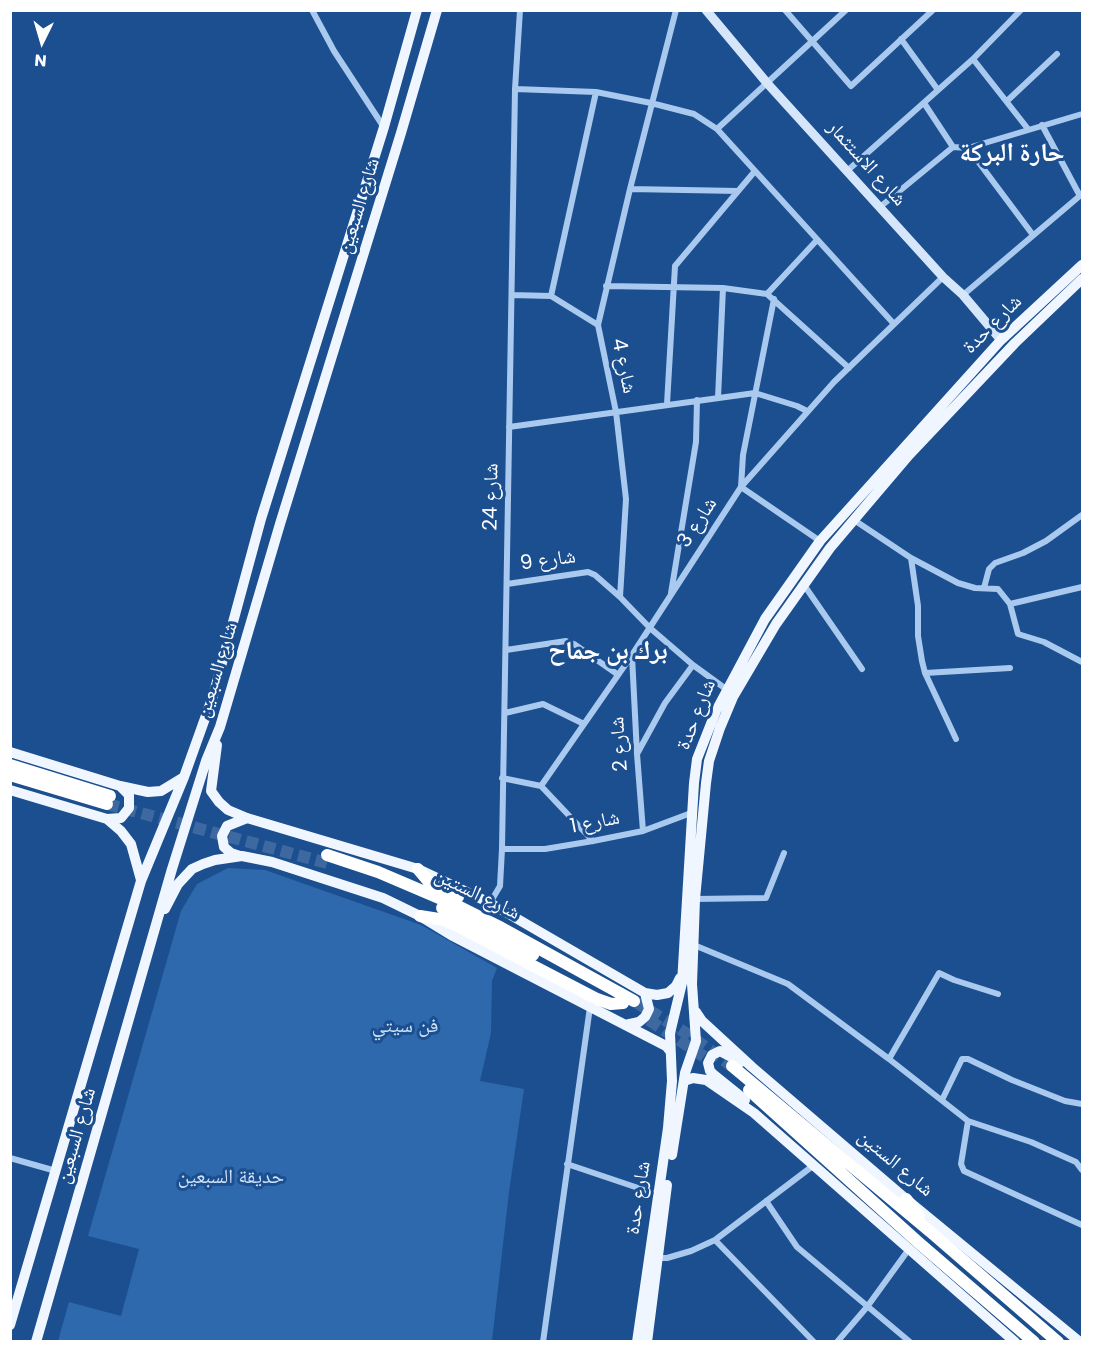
<!DOCTYPE html>
<meta charset="utf-8">
<style>
body{margin:0}
#map{position:relative;width:1093px;height:1352px;overflow:hidden;background:#1b4f8f;font-family:Poppins,sans-serif}
canvas{display:block}
.frame{position:absolute;inset:0;border:12px solid #fff;pointer-events:none}
.north{position:absolute;left:12px;top:12px;width:60px;height:60px;-webkit-text-stroke:4px #1b4f8f;paint-order:stroke;rotate:185deg;font-size:16px;font-weight:700;line-height:24px;text-align:center;color:#fff}
.north::after{content:'';display:block;margin:auto;width:21px;height:27px;background:#fff;clip-path:polygon(50% 0,100% 100%,50% 72%,0 100%)}
</style>
<div id="map">
<canvas width="1093" height="1352"></canvas>
<div class="frame"></div>
<div class="north">N</div>
</div>
<script>
const c = document.querySelector('canvas').getContext('2d');
c.lineJoin = 'round';
function paint(path, color) { c.fillStyle = color; c.fill(path, 'evenodd'); }
const toPath = rows => new Path2D(rows.map(r => 'M' + r).join(''));
function trace(path, color, width, dash) { c.strokeStyle = color; c.lineWidth = width; c.lineCap = dash ? 'butt' : 'round'; c.setLineDash(dash || []); c.stroke(path); }
function write(font, color, halo, rows, align = 'center') {
  c.font = font + ' Poppins,"Noto Naskh Arabic",sans-serif'; c.lineWidth = 6; c.setLineDash([]); c.textBaseline = 'middle'; c.strokeStyle = halo; c.fillStyle = color; for (const [text, x, y, turn = 0] of rows) {
    c.save(); c.translate(x, y); c.rotate((+turn || 0) * Math.PI / 180); c.textAlign = isNaN(turn) ? turn : align; if (halo) c.strokeText(text, 0, 0); c.fillText(text, 0, 0); c.restore();
  }
}
const green = toPath([
 [228,868,265,870,421,925,497,968,492,981,491,1033,480,1081,524,1089,509,1192,492,1341,58,1341,69,1302,121,1316,139,1249,88,1236,181,911,197,884]
]);
const highwayTunnel = toPath([
 [107,804,327,863],
 [634,1001,686,1033,732,1066],
 [649,1020,712,1062]
]);
const street = toPath([
 [312,10,334,51,383,126],
 [676,10,630,189,598,325,616,412,626,499,620,597,650,628,693,665,726,689],
 [785,10,851,86,933,10],
 [901,39,938,90],
 [973,59,1028,129],
 [515,89,596,92,651,103,694,114,717,129,894,324],
 [1007,101,1057,54],
 [924,103,953,147],
 [1042,125,1080,196],
 [717,129,846,10],
 [968,148,1033,235],
 [847,171,973,59,1021,10],
 [630,189,738,191],
 [880,207,953,147,968,148,1082,114],
 [606,286,723,288,767,294,849,368],
 [767,294,817,240],
 [512,295,551,296,598,325],
 [963,295,1082,194],
 [551,296,596,92],
 [774,299,743,455,741,487,820,541],
 [718,398,723,288],
 [667,404,675,266,755,171],
 [509,427,755,393,797,406,807,411],
 [854,520,911,558,958,583,975,588,998,589,1010,604,1018,634,1044,642,1082,662],
 [911,558,918,606,918,636,922,661,925,673,956,739],
 [507,584,588,572,595,575,620,597],
 [804,585,862,669],
 [984,588,989,569,995,563,1023,553,1046,541,1082,515],
 [671,593,696,442,697,400],
 [1010,604,1082,587],
 [506,650,566,641,574,644,617,674],
 [632,656,637,754,643,831],
 [925,673,1010,668],
 [505,713,543,704,584,724],
 [637,754,665,703,693,665],
 [502,778,541,786],
 [541,786,632,655,741,487,834,382,943,277],
 [541,786,593,841],
 [502,849,545,849,593,841,643,831,691,813],
 [695,899,766,898,784,853],
 [490,903,500,886,502,849,515,89,520,10],
 [694,945,788,984,889,1059,968,1121,961,1164,964,1171,1082,1225],
 [889,1059,939,973,954,980,998,994],
 [942,1100,962,1059,968,1059,1012,1080,1065,1101,1082,1104],
 [968,1121,1031,1142,1076,1162,1082,1170],
 [10,1158,56,1171],
 [567,1164,659,1195],
 [766,1201,797,1247,910,1342],
 [715,1240,814,1342],
 [657,1258,667,1258,691,1251,715,1240,814,1165],
 [543,1342,590,1007],
 [837,1342,867,1307,909,1249]
]);
const secondary = toPath([
 [706,10,767,83,943,277,963,295,1001,340]
]);
const primary = toPath([
 [217,745,211,791,219,802,228,810,247,818,418,869,490,903,645,993,657,995,668,993,676,986,680,978],
 [10,752,120,786,148,792,161,791,184,777],
 [10,790,107,819,121,831,131,844,141,880],
 [107,819,121,818,129,808,129,795,120,786],
 [240,856,231,853,224,847,222,836,227,826,247,818],
 [165,909,178,884,192,869,203,864,215,860,242,856,272,862,383,898,420,916,451,935,666,1046,670,1051],
 [696,1012,702,1021,752,1067,906,1199,1080,1342],
 [625,1025,639,1022,645,1017,649,1009,645,993],
 [741,1062,720,1051,712,1055,708,1063,710,1071,714,1075,745,1100],
 [684,1081,693,1078,706,1080,754,1113,1015,1342],
 [672,1155,685,1073,696,1041,692,984,695,899,706,783,709,761,720,728,733,697,776,624,830,548,909,455,1015,343,1082,279],
 [10,1325,141,881,184,777,213,696,261,519,384,127,417,10],
 [36,1342,172,869,206,761,220,727,280,524,401,133,437,10],
 [637,1342,668,1128,672,1081,670,1033,682,983,694,783,697,759,716,711,765,619,820,541,1001,340,1082,265],
 [647,1342,667,1185]
]);
const highway = toPath([
 [10,765,110,796],
 [10,775,107,804],
 [327,855,378,872,460,907,498,926,634,1001],
 [418,869,428,881,458,897],
 [442,908,533,955],
 [420,916,445,920,597,999,611,1004,623,1003],
 [732,1066,933,1234,1058,1342],
 [749,1090,919,1243,1034,1342],
 [906,1199,919,1216]
]);
const streetNames = [
 ["شارع الاستثمار",866,164,48],
 ["شارع السبعين",360,206,-73],
 ["شارع حدة",993,325,-45],
 ["شارع 4",623,366,78],
 ["شارع 24",492,497,-89],
 ["شارع 3",698,523,-57],
 ["شارع 9",548,561,-8],
 ["شارع السبعين",218,670,-73],
 ["شارع حدة",697,715,-68],
 ["شارع 2",620,744,-94],
 ["شارع 1",595,823,-11],
 ["شارع الستين",477,895,26],
 ["شارع السبعين",77,1136,-74],
 ["شارع الستين",895,1164,40],
 ["شارع حدة",639,1198,-81]
];
const parkNames = [
 ["فن سيتي",405,1027],
 ["حديقة السبعين",231,1178]
];
const districtNames = [
 ["حارة البركة",1012,154],
 ["برك بن جماح",608,652]
];
paint(green, '#2e69ad');
trace(highwayTunnel, '#3d69a0', 12, [12, 6]);
trace(street, '#a9c9ee', 6);
trace(secondary, '#d6e6fa', 9);
trace(primary, '#f0f6ff', 10);
trace(highway, '#fff', 12);
write('20px', '#fff', '#1b4f8f', streetNames);
write('20px', '#cfe3fa', '#1b4f8f', parkNames);
write('bold 26px', '#fff', '#1b4f8f', districtNames);
</script>
